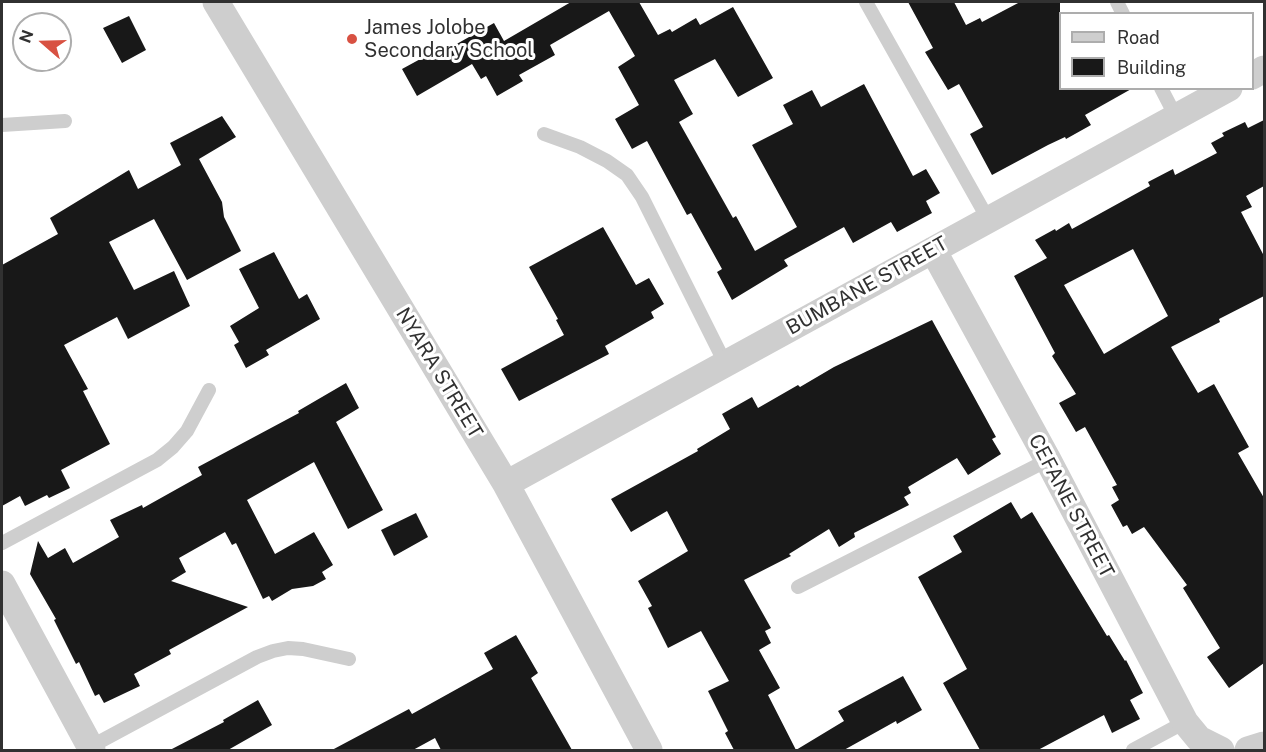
<!DOCTYPE html>
<style>
body{margin:0}
#map{position:relative;width:1266px;height:752px;overflow:hidden;background:#fff;font-family:"Public Sans",sans-serif}
canvas{display:block}
.frame{position:absolute;inset:0;border:3px solid #313131;pointer-events:none}
.legend{position:absolute;left:1059px;top:12px;width:195px;height:78px;box-sizing:border-box;background:#fff;border:2px solid #adadad;margin:0;padding:8px 10px;list-style:none;font-size:18px;color:#313131}
.legend li{display:flex;align-items:center;gap:12px;height:30px}
.legend b{width:30px;border:2px solid #adadad}
.north{position:absolute;left:12px;top:12px;width:60px;height:60px;box-sizing:border-box;background:#fff;border:2px solid #adadad;border-radius:50%;rotate:290deg;font-size:16px;font-weight:700;line-height:24px;text-align:center;color:#313131}
.north::after{content:'';display:block;margin:auto;width:21px;height:27px;background:#d85142;clip-path:polygon(50% 0,100% 100%,50% 72%,0 100%)}
</style>
<div id="map">
<canvas width="1266" height="752"></canvas>
<div class="frame"></div>
<ul class="legend">
<li><b style="height:8px;background:#cecece"></b>Road</li>
<li><b style="height:16px;background:#181818"></b>Building</li>
</ul>
<div class="north">N</div>
</div>
<script>
const c = document.querySelector('canvas').getContext('2d');
c.lineJoin = 'round';
function paint(path, color) { c.fillStyle = color; c.fill(path, 'evenodd'); }
const toPath = rows => new Path2D(rows.map(r => 'M' + r).join(''));
function trace(path, color, width, dash) { c.strokeStyle = color; c.lineWidth = width; c.lineCap = dash ? 'butt' : 'round'; c.setLineDash(dash || []); c.stroke(path); }
function write(font, color, halo, rows, align = 'center') {
  c.font = font + ' "Public Sans",sans-serif'; c.lineWidth = 6; c.setLineDash([]); c.textBaseline = 'middle'; c.strokeStyle = halo; c.fillStyle = color; for (const [text, x, y, turn = 0] of rows) {
    c.save(); c.translate(x, y); c.rotate((+turn || 0) * Math.PI / 180); c.textAlign = isNaN(turn) ? turn : align; if (halo) c.strokeText(text, 0, 0); c.fillText(text, 0, 0); c.restore();
  }
}
const building = toPath([
 [571,2,639,2,658,35,670,29,672,32,696,18,700,25,733,7,773,78,738,97,715,59,674,80,693,114,679,122,733,218,736,216,755,251,797,227,752,145,793,124,783,105,812,90,821,107,864,84,913,176,926,169,940,193,926,201,932,213,897,232,891,222,853,243,844,227,784,260,788,266,732,300,717,272,722,269,691,213,687,215,647,141,632,149,615,119,639,105,618,67,635,56,609,11,550,45,555,55,519,75,523,81,497,96,486,76,481,79,472,64,417,96,402,69,435,51,437,55,494,23,504,41],
 [908,2,954,2,966,25,980,18,982,22,1020,2,1060,2,1060,88,1133,88,1085,115,1091,125,1066,139,1065,137,1048,145,992,175,970,134,983,127,959,84,948,90,925,52,933,48],
 [129,16,146,50,122,63,103,28],
 [222,116,236,137,199,159,222,202,224,217,241,251,187,280,154,219,109,242,134,290,174,271,190,306,128,339,117,317,64,345,88,389,83,391,110,444,61,470,70,488,49,498,47,495,25,506,20,496,2,506,2,265,58,234,50,218,129,170,138,189,181,165,170,143],
 [1264,120,1264,186,1246,196,1252,207,1241,212,1264,256,1264,296,1219,319,1220,322,1171,347,1198,393,1214,384,1249,447,1238,453,1264,498,1264,663,1229,688,1207,657,1220,648,1183,588,1187,585,1144,527,1132,534,1127,525,1123,527,1111,505,1119,500,1112,487,1117,485,1085,427,1076,432,1059,403,1076,394,1052,356,1055,353,1014,276,1047,258,1035,240,1055,229,1056,231,1069,223,1072,229,1150,186,1148,182,1173,169,1175,175,1217,153,1211,143,1224,136,1222,133,1245,122,1248,128],
 [1133,249,1168,316,1104,354,1064,285],
 [603,227,636,285,649,278,664,304,651,312,654,318,605,346,609,354,519,401,501,369,564,335,556,320,558,319,529,267],
 [274,252,299,299,307,294,320,319,266,350,269,355,246,368,234,345,239,342,230,326,259,308,239,269],
 [932,320,996,437,992,439,1001,454,968,475,957,458,908,487,911,493,904,497,909,505,854,533,855,537,839,547,829,529,789,554,791,556,744,580,771,628,765,631,771,643,759,650,780,688,768,695,796,750,844,721,838,711,903,676,922,710,897,724,896,721,844,750,734,750,725,733,728,731,708,691,729,681,701,631,668,648,648,608,652,606,638,581,688,551,667,511,631,532,611,499,698,451,697,449,730,429,722,414,752,397,758,408,798,385,800,387,834,367],
 [346,383,359,408,336,422,383,510,348,529,314,462,247,500,275,554,314,532,333,565,322,572,326,579,313,586,292,589,272,601,269,596,263,599,236,543,232,545,225,532,179,558,186,572,171,581,248,607,169,650,171,654,134,674,140,686,104,703,99,694,95,696,79,662,76,664,54,620,56,619,30,574,38,541,48,558,65,548,73,563,119,537,110,520,142,505,143,508,202,475,198,467,299,413,298,411],
 [1011,502,1021,519,1032,512,1107,636,1109,635,1125,661,1126,660,1143,693,1130,700,1140,719,1112,733,1104,715,1038,750,980,750,943,683,967,669,918,577,962,552,953,536],
 [416,513,428,537,394,556,381,530],
 [516,635,538,673,531,678,572,750,441,750,435,738,413,750,332,750,409,709,412,714,493,669,484,653],
 [258,700,272,725,228,750,170,750,224,722,223,720]
]);
const service = toPath([
 [866,2,988,219],
 [1117,2,1123,14],
 [1161,88,1176,117],
 [2,125,65,121],
 [544,134,580,147,607,161,627,175,642,197,726,365],
 [2,543,157,460,173,447,187,431,209,390],
 [798,587,1048,460],
 [90,747,257,657,273,651,288,648,303,649,349,659],
 [1133,750,1185,722]
]);
const minor = toPath([
 [216,2,506,484,649,750],
 [1252,76,1264,69],
 [933,250,1048,460,1185,722,1199,739,1221,750],
 [506,484,1229,88],
 [2,584,92,750],
 [1248,750,1264,745]
]);
const markers = [
 [352,39,6,"#d85142"]
];
const poiNames = [
 ["James Jolobe",364,28],
 ["Secondary School",364,51]
];
const streetNames = [
 ["BUMBANE STREET",867,286,-29],
 ["NYARA STREET",439,373,59],
 ["CEFANE STREET",1071,506,62]
];
paint(building, '#181818');
trace(service, '#cecece', 14);
trace(minor, '#cecece', 27);
for (const [x, y, r, color] of markers) { const dot = new Path2D(); dot.arc(x, y, r, 0, 2 * Math.PI); c.fillStyle = color; c.fill(dot); trace(dot, '#fff', 2); }
write('20px', '#313131', '#fff', poiNames, 'left');
write('20px', '#313131', '#fff', streetNames);
</script>
